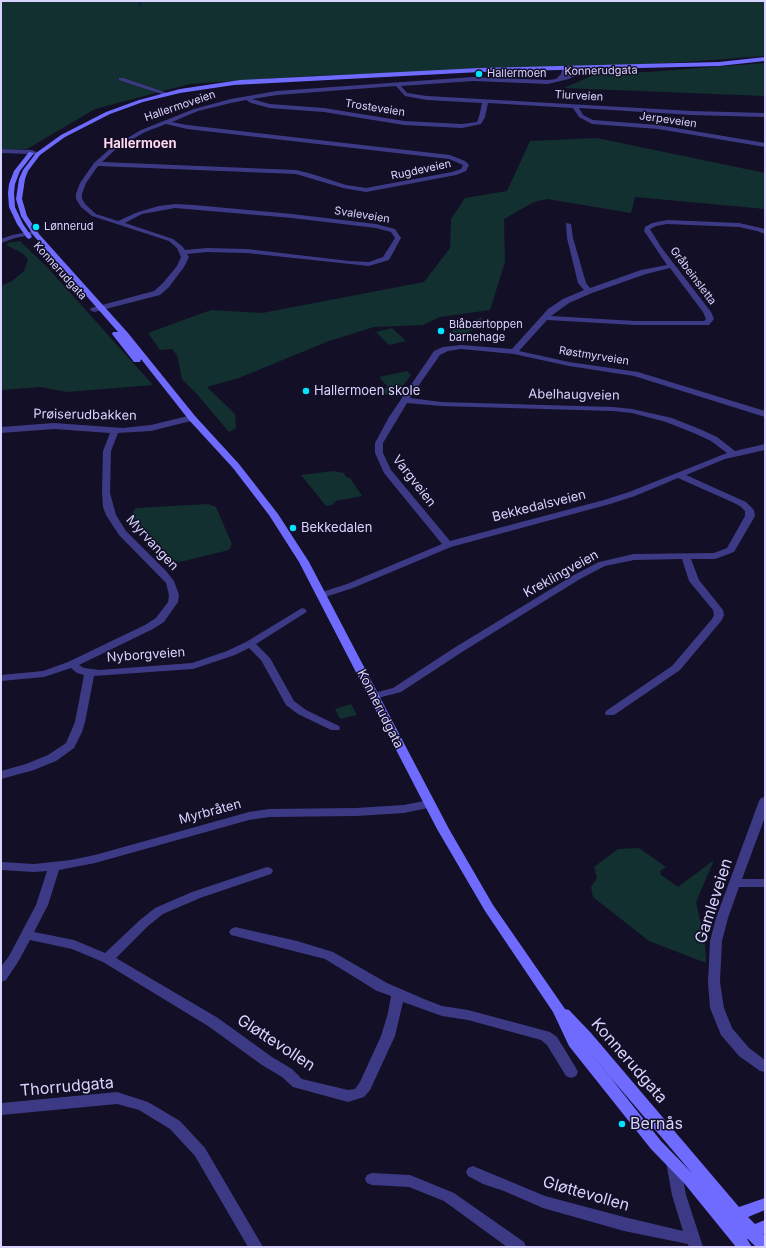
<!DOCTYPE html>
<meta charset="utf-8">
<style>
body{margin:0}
#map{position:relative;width:766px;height:1248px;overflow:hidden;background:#130f26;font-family:Inter,sans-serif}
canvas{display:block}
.frame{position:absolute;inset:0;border:2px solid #d9d4ff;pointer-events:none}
</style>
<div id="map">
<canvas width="766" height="1248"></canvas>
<div class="frame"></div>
</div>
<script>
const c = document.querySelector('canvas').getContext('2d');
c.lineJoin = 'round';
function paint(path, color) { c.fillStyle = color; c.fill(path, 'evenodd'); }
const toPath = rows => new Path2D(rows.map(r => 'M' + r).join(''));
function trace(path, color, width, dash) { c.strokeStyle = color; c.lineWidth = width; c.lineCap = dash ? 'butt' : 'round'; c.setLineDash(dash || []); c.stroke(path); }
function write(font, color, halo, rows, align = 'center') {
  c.font = font + ' Inter,sans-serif'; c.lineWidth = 3; c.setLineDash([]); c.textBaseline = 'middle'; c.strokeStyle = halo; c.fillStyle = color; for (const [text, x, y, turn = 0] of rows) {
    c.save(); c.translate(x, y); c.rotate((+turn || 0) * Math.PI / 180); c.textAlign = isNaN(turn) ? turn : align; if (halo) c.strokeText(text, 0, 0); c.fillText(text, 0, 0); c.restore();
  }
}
const green = toPath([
 [1,1,765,1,765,56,671,63,309,76,190,84,95,109,27,149,1,149],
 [765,63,765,96,564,88,598,73,648,72],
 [597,138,765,173,765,209,635,197,631,213,547,199,534,202,504,219,505,262,490,310,440,317,423,325,374,327,329,341,239,378,207,387,235,414,236,428,229,432,196,393,182,379,177,355,172,349,160,350,148,333,211,310,262,313,424,282,450,248,451,219,465,198,507,191,530,141],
 [20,241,47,267,153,385,67,392,40,387,1,390,1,286,12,281,24,271,28,259,22,253,6,245,8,243],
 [482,317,481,323,465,335,453,340,449,332],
 [392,328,406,341,389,345,376,332],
 [407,371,411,375,395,396,376,392,376,390,388,387,379,377],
 [334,471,344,473,346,477,350,478,362,496,336,501,332,505,326,506,301,475],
 [208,504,216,507,232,544,229,550,180,562,174,561,130,516,136,508],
 [351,704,357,715,340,719,335,709],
 [639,848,666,867,660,871,661,872,660,874,678,887,714,860,696,902,705,942,706,963,649,941,593,897,591,887,597,878,594,867,618,849]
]);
const stream = toPath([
 [139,6,142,1]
]);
const street = toPath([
 [570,67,577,70,576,75,569,79,548,84,473,81,401,86,407,93,427,96,692,111,765,113,765,117,692,115,579,108,583,115,593,120,658,125,765,143,765,147,658,129,592,124,579,117,573,108,488,103,485,117,481,124,462,128,404,125,324,112,270,108,251,103,246,100,231,103,198,111,172,122,187,125,450,155,465,161,469,165,466,171,456,175,366,192,343,188,296,174,98,166,86,183,82,194,82,199,86,205,96,214,118,221,138,212,159,206,175,204,194,205,292,214,376,224,395,229,401,238,389,260,369,266,247,253,207,252,187,254,189,257,184,267,169,287,160,295,94,312,90,310,91,308,154,291,163,283,177,266,181,257,177,248,169,241,92,216,81,207,76,199,76,194,80,183,94,163,112,147,141,130,194,109,231,99,277,91,473,77,548,80,556,79,561,74,562,70,570,67],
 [570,71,571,73,566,76,567,72,570,71],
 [396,86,405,96,427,100,482,103,479,117,477,122,462,124,404,121,324,108,270,104,252,99,277,95,396,86],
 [166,124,187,129,449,159,463,165,461,169,452,172,366,188,346,185,312,174,296,170,102,162,116,149,145,132,166,124],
 [175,208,292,218,376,228,391,232,395,238,383,257,369,262,349,261,247,249,207,248,185,250,182,246,173,239,125,223,142,214,175,208],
 [119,78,123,78,170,94,165,95,119,80,119,78],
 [1,149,32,150,41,154,38,156,31,154,1,153,1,149],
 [667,220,739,223,765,229,765,234,757,231,739,227,667,224,656,226,650,229,661,247,711,312,714,319,709,325,635,325,547,320,519,351,569,362,638,372,765,411,765,417,634,376,569,366,514,354,461,349,448,351,440,355,410,398,441,402,613,407,632,409,672,418,702,430,717,437,735,451,765,444,765,450,725,459,686,475,746,502,754,510,755,516,734,552,715,559,691,559,699,580,723,610,724,615,722,620,680,670,614,715,606,715,605,713,606,711,672,666,712,619,714,615,713,610,689,581,682,559,634,560,605,566,580,579,462,652,401,692,374,699,370,698,369,696,370,694,393,688,454,648,574,575,599,562,634,554,714,553,727,548,745,516,745,511,740,506,732,502,678,478,635,496,610,504,451,547,353,588,322,598,317,595,319,593,347,584,442,544,384,473,375,453,375,443,389,417,434,351,443,347,461,345,512,349,548,309,563,299,584,290,578,283,567,238,566,223,571,224,573,238,586,283,590,288,641,270,667,265,644,231,645,227,652,223,667,220],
 [670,268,703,312,706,319,704,321,635,321,551,316,569,303,592,293,646,274,670,268],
 [407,403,441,406,613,411,632,413,666,422,696,434,711,441,727,453,629,492,604,500,450,541,391,470,383,453,383,443,407,403],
 [34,231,36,232,36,234,15,238,1,243,1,239,12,235,34,231],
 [192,415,195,416,196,418,195,420,151,431,118,433,111,451,110,493,116,515,126,531,166,571,174,581,179,595,178,602,164,622,153,629,79,665,84,668,99,670,192,663,227,651,246,642,302,608,305,609,307,611,305,613,256,644,270,658,294,701,306,710,339,726,340,728,339,730,331,730,298,714,286,705,261,660,249,648,235,655,193,669,94,676,85,722,82,732,74,748,56,761,34,770,1,779,1,771,26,764,48,755,66,743,75,722,84,675,77,673,71,668,44,677,1,681,1,675,43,671,68,662,145,625,156,618,168,602,169,595,166,583,119,535,106,515,103,507,102,493,103,451,110,433,54,429,1,433,1,427,54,423,123,428,151,425,192,415],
 [765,797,765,817,742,879,765,879,765,887,739,887,728,918,722,941,720,982,724,1008,732,1028,749,1048,765,1060,765,1072,760,1071,739,1056,721,1035,710,1008,708,982,710,941,716,918,759,801,761,798,765,797],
 [429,800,433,801,435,804,433,807,404,813,356,816,269,817,249,820,95,863,59,870,48,905,34,932,74,940,105,953,140,920,155,908,192,892,267,867,271,868,273,871,271,874,200,898,163,914,148,926,116,958,218,1018,272,1057,292,1069,302,1079,348,1090,355,1089,360,1082,381,1036,388,1013,391,996,377,991,325,959,231,935,229,932,231,929,235,927,297,941,333,952,387,983,424,999,442,1006,468,1010,550,1032,557,1037,576,1068,578,1072,576,1076,571,1078,566,1076,547,1045,541,1040,468,1020,442,1016,403,1002,395,1036,370,1090,364,1097,348,1102,293,1087,282,1077,262,1065,208,1026,103,962,72,949,30,940,18,962,6,980,1,982,1,967,9,956,36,905,47,871,34,872,1,870,1,862,34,864,71,860,95,855,249,812,269,809,356,808,404,805,429,800],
 [117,1092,148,1102,180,1121,205,1148,263,1247,248,1247,195,1156,170,1129,139,1110,117,1104,1,1115,1,1103,117,1092],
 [673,1156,678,1158,680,1162,686,1195,703,1247,689,1247,688,1244,624,1231,543,1208,504,1191,483,1184,468,1176,466,1172,468,1168,473,1166,545,1196,624,1217,683,1231,672,1195,666,1162,668,1158,673,1156],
 [372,1173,410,1175,454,1193,524,1242,526,1247,507,1247,444,1201,409,1187,372,1185,367,1183,365,1179,367,1175,372,1173]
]);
const secondary = toPath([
 [765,57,765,61,719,66,480,72,234,85,180,93,143,102,110,114,65,137,40,155,28,171,25,179,22,199,27,216,39,234,128,333,195,416,239,464,278,514,309,562,449,829,493,905,565,1009,569,1010,591,1033,739,1207,765,1198,765,1210,748,1217,755,1224,765,1220,765,1234,763,1234,765,1236,765,1247,756,1247,748,1239,747,1239,752,1247,736,1247,684,1183,651,1149,569,1046,553,1012,485,911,437,829,299,562,269,515,233,468,189,420,141,359,140,362,134,362,112,334,113,332,118,332,34,236,21,216,16,199,19,179,23,170,36,153,61,135,106,112,139,100,180,89,240,80,480,68,719,62,765,57],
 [579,1038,611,1078,692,1173,661,1141,579,1038],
 [29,152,34,153,20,171,15,184,14,193,15,207,23,224,32,237,29,239,27,238,17,224,9,207,8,193,9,184,14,171,29,152]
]);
const markers = [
 [479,74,4,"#00e5ff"],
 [36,227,4,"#00e5ff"],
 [441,331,4,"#00e5ff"],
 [306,391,4,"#00e5ff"],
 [293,528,4,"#00e5ff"],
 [622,1124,4,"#00e5ff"]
];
const farStreetnames = [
 ["Konnerudgata",601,71,-1],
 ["Tiurveien",579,96,3],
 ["Hallermoveien",180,106,-19],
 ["Trosteveien",375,108,9],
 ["Jerpeveien",668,120,8],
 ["Rugdeveien",421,170,-12],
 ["Svaleveien",362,215,9],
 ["Konnerudgata",60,271,48],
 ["Gråbeinsletta",693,276,53],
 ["Røstmyrveien",594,356,9]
];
const farPoinames = [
 ["Hallermoen",487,74],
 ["Lønnerud",44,227],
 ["Blåbærtoppen",449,325],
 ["barnehage",449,338]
];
const farQuarternames = [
 ["Hallermoen",140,144]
];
const poiNames = [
 ["Hallermoen skole",314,391],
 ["Bekkedalen",301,528]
];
const streetNames = [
 ["Abelhaugveien",574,395,1],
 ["Prøiserudbakken",85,415,1],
 ["Vargveien",414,481,52],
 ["Bekkedalsveien",539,506,-14],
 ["Myrvangen",152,543,47],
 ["Kreklingveien",561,574,-29],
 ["Nyborgveien",146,655,-4],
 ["Konnerudgata",380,709,63],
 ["Myrbråten",210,812,-15]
];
const nearStreetnames = [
 ["Gamleveien",714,901,-72],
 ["Gløttevollen",276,1043,33],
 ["Konnerudgata",629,1061,49],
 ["Thorrudgata",67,1087,-5],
 ["Gløttevollen",586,1194,16]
];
const nearPoinames = [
 ["Bernås",630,1124]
];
paint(green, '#12302f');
trace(stream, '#0c2248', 2);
paint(street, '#3d3a85');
paint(secondary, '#6f6bff');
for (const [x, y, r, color] of markers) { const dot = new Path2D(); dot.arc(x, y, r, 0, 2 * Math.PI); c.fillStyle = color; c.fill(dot); trace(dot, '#130f26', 1.5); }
write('11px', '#d9d4ff', '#130f26', farStreetnames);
write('11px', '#d9d4ff', '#130f26', farPoinames, 'left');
write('bold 13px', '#ffd6f0', '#130f26', farQuarternames);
write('13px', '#d9d4ff', '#130f26', poiNames, 'left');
write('13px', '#d9d4ff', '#130f26', streetNames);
write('16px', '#d9d4ff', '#130f26', nearStreetnames);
write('16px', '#d9d4ff', '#130f26', nearPoinames, 'left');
</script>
